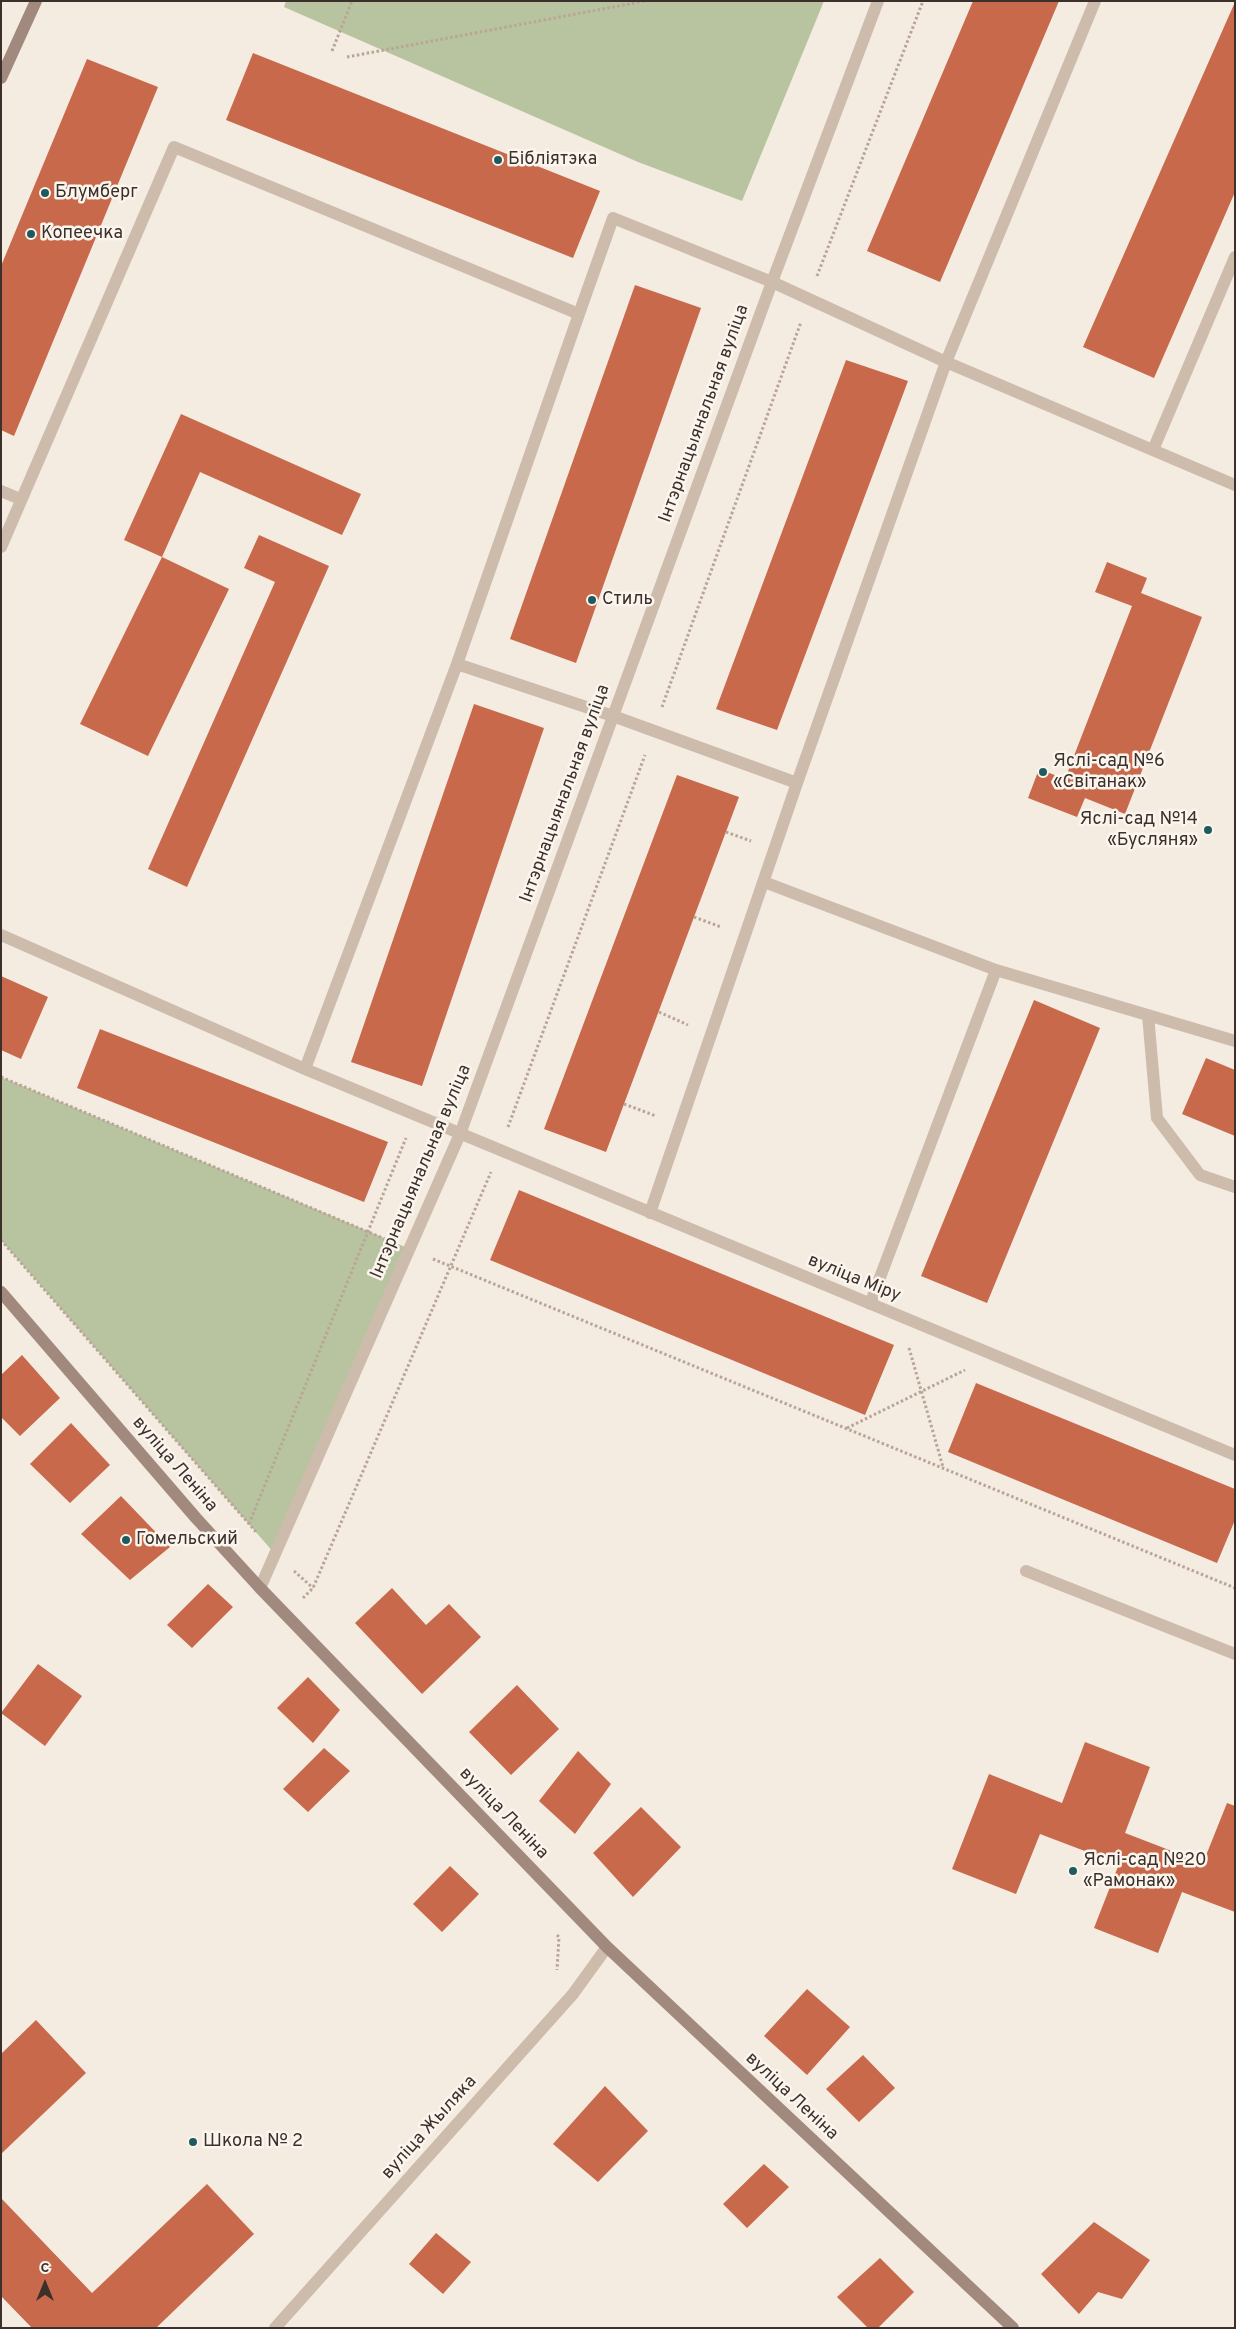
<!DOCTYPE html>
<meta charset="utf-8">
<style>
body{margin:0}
#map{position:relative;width:1236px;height:2329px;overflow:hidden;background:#f4ebe1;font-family:Overpass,sans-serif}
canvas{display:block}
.frame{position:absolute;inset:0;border:2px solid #3b302b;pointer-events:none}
.north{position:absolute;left:20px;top:2259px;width:50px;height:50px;-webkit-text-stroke:4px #fbf5ee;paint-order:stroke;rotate:0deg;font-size:14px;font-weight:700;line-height:20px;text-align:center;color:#3b302b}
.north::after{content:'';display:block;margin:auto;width:18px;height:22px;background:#3b302b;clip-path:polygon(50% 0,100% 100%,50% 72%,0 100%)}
</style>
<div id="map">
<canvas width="1236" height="2329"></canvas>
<div class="frame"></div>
<div class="north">С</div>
</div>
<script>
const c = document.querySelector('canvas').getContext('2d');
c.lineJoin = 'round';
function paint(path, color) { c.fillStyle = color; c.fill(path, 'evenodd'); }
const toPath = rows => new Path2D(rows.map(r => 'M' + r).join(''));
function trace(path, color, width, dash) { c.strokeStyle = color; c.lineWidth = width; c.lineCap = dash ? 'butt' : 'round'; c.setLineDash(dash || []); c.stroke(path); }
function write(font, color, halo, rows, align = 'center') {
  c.font = font + ' Overpass,sans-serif'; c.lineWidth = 5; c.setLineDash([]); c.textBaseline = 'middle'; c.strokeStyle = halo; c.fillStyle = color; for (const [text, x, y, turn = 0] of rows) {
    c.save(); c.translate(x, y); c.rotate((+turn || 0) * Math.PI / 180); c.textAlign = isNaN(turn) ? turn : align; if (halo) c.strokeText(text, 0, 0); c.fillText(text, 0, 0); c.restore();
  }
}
const green = toPath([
 [286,1,824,1,742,201,638,162,284,7],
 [1,1077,410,1249,275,1554,1,1240]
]);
const building = toPath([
 [973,1,1059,1,940,282,867,251],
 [1235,2,1235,192,1154,378,1083,347],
 [253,53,600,191,573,258,226,120],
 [87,59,158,87,14,436,1,430,1,266],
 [635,285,701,308,576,663,510,639],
 [846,360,908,381,777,730,716,709],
 [181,414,361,494,342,535,200,472,162,557,124,540],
 [259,535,329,566,187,887,148,869,275,582,244,568],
 [162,557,229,589,148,756,80,724],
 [1107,562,1147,578,1141,593,1202,617,1125,814,1085,798,1077,817,1028,798,1039,769,1065,779,1132,606,1095,592],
 [474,704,544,728,422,1086,351,1062],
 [677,775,739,797,606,1152,544,1129],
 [1,976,48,997,21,1059,1,1050],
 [1034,1000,1100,1028,987,1303,921,1276],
 [100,1029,388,1142,364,1202,77,1088],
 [1206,1058,1235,1070,1235,1136,1182,1114],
 [519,1190,894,1345,865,1415,490,1260],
 [22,1355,60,1398,20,1436,1,1417,1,1375],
 [976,1383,1235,1489,1235,1520,1217,1563,948,1452],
 [71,1423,110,1465,70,1503,30,1464],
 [121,1496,170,1547,130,1580,81,1534],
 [208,1584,233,1607,192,1648,167,1625],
 [392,1588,426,1625,449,1604,481,1637,422,1694,355,1623],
 [38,1664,82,1696,45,1746,1,1713],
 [308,1677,340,1710,313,1743,277,1708],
 [517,1685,559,1729,511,1775,469,1732],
 [1085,1742,1150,1767,1125,1833,1203,1863,1227,1803,1235,1806,1235,1912,1182,1892,1158,1953,1094,1928,1119,1864,1040,1834,1016,1894,952,1869,989,1774,1062,1803],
 [324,1748,350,1771,308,1812,283,1789],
 [578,1751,611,1784,575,1834,539,1801],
 [641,1807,681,1847,633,1897,593,1853],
 [450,1866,479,1894,442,1932,413,1904],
 [807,1989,850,2027,807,2075,764,2036],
 [36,2020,86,2073,1,2154,1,2054],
 [863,2055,895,2088,859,2122,826,2089],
 [605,2086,648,2131,598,2182,553,2144],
 [764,2164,789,2187,747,2228,723,2204],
 [207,2184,254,2234,156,2328,32,2328,1,2296,1,2198,92,2293],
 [1094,2222,1150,2260,1122,2299,1098,2292,1079,2314,1041,2274],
 [436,2233,471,2262,443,2294,409,2264],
 [880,2258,914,2292,878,2328,868,2328,837,2297]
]);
const path = toPath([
 [332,51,352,1],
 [347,57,645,1],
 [817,276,923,1],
 [662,707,801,322],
 [726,832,751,841],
 [694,917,721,927],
 [659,1012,688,1025],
 [1,1077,385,1239],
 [624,1104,656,1116],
 [508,1127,645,755],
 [1,1240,257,1533],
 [433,1259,1235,1588],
 [909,1348,943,1467],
 [847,1428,965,1370],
 [249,1524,406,1138],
 [294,1571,313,1588],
 [303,1598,313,1588,491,1172],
 [557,1935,559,1937,557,1970]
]);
const lane = toPath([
 [579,314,613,218,772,282,946,362,1235,485],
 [1153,450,1235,257],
 [1,491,20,499],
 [1,547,174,147,579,314,457,664,305,1069],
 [457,664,613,716,797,783],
 [764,882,996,970,1235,1041],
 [1,935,305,1069,1235,1455],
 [1148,1015,1157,1118,1200,1175,1235,1187],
 [650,1213,797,783,946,362,1095,1],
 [870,1304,996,970],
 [1026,1571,1235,1654]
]);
const street = toPath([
 [260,1588,460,1134,772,282,878,1],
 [275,2328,573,1994,607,1947]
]);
const secondary = toPath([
 [1,78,36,1],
 [1,1292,196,1518,260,1588,607,1947,1013,2328]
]);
const markers = [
 [498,160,5,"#1f5a5e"],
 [45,193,5,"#1f5a5e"],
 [31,234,5,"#1f5a5e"],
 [592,600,5,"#1f5a5e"],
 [1043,772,5,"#1f5a5e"],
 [1208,830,5,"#1f5a5e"],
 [126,1540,5,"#1f5a5e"],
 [1073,1871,5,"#1f5a5e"],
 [193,2142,5,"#1f5a5e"]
];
const poiNames = [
 ["Бібліятэка",508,160],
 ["Блумберг",55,193],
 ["Копеечка",41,234],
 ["Стиль",602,600],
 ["Яслі-сад №6",1053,762],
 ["«Світанак»",1053,783],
 ["Яслі-сад №14",1198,820,"right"],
 ["«Бусляня»",1198,841,"right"],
 ["Гомельский",136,1540],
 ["Яслі-сад №20",1083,1861],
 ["«Рамонак»",1083,1882],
 ["Школа № 2",203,2142]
];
const streetNames = [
 ["Інтэрнацыянальная вуліца",705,414,-70],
 ["Інтэрнацыянальная вуліца",566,794,-70],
 ["Інтэрнацыянальная вуліца",422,1172,-67],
 ["вуліца Міру",854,1279,22],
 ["вуліца Леніна",174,1465,49],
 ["вуліца Леніна",503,1814,46],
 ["вуліца Леніна",791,2097,43],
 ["вуліца Жыляка",430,2128,-48]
];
paint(green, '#b8c4a0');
paint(building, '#c8694b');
trace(path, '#b9a596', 3, [2.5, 2.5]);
trace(lane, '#cdbbac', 12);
trace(street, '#cdbbac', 12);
trace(secondary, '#a18a7d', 12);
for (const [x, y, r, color] of markers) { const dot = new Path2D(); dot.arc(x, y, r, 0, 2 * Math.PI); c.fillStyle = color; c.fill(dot); trace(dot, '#fbf5ee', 2); }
write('18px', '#3b302b', '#fbf5ee', poiNames, 'left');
write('18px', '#3b302b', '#fbf5ee', streetNames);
</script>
